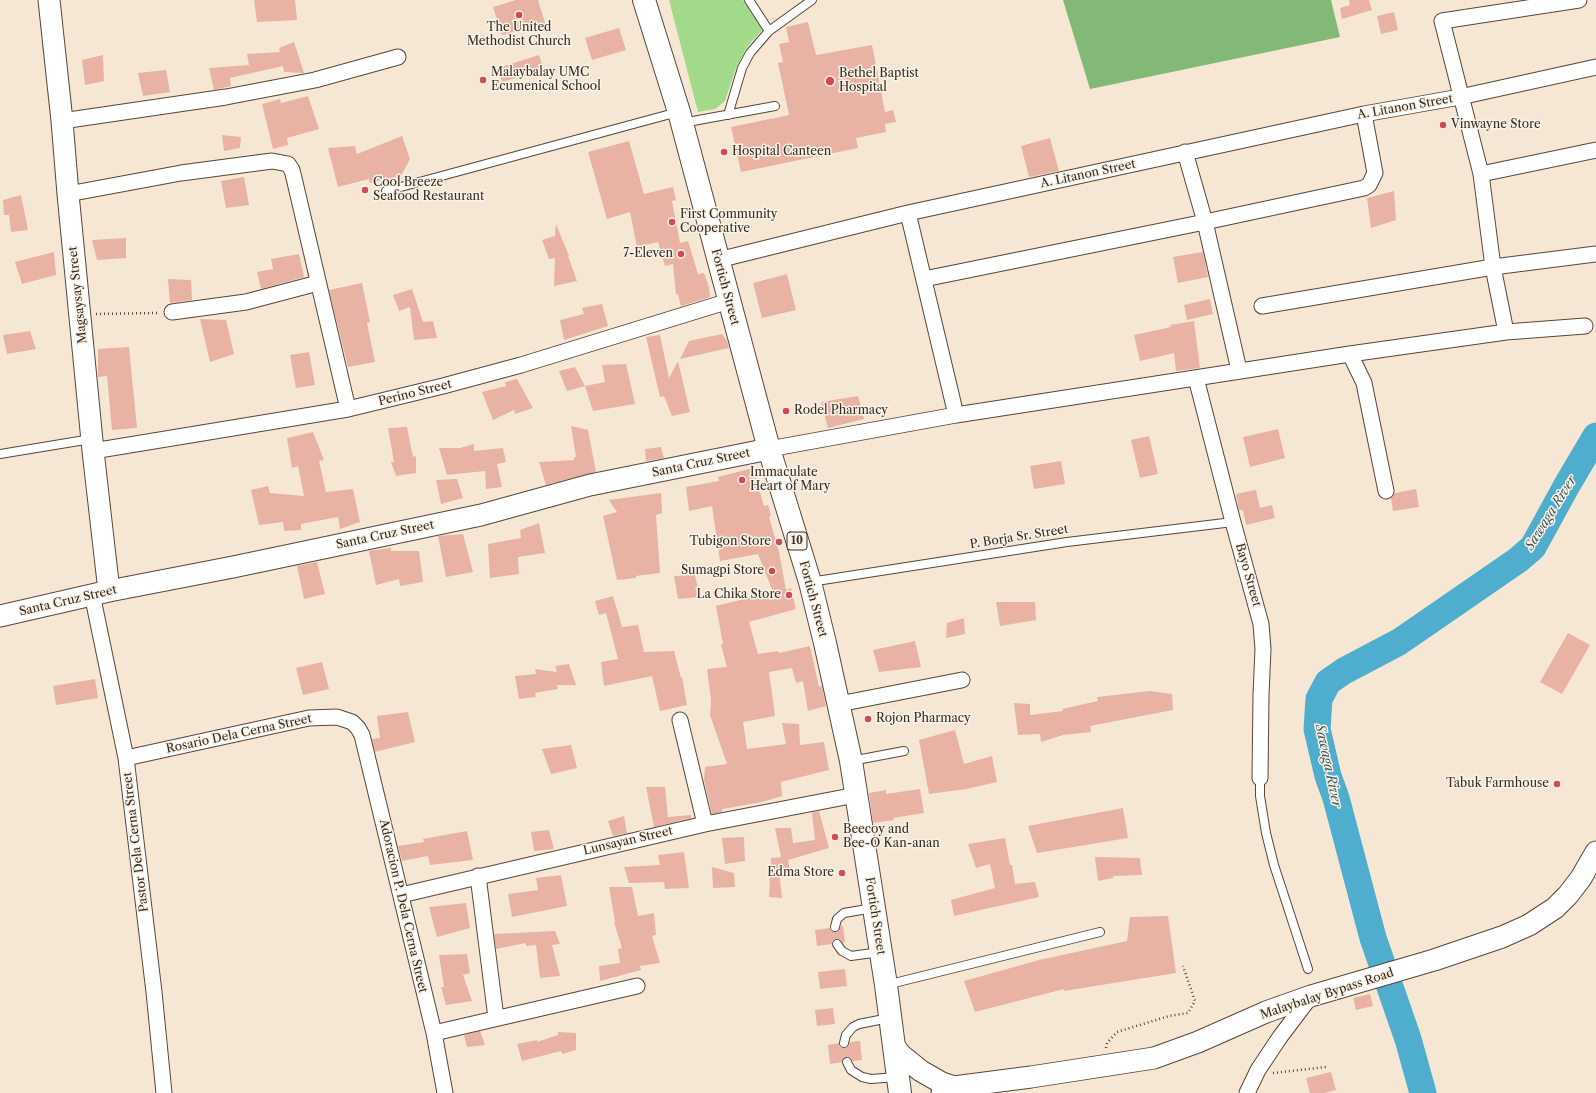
<!DOCTYPE html>
<style>
body{margin:0}
canvas{display:block;background:#f6e7d4}
</style>
<canvas width="1596" height="1093"></canvas>
<script>
const c = document.querySelector('canvas').getContext('2d');
c.lineJoin = 'round';
function paint(path, color) { c.fillStyle = color; c.fill(path, 'evenodd'); }
const toPath = rows => new Path2D(rows.map(r => 'M' + r).join(''));
function trace(path, color, width, dash) { c.strokeStyle = color; c.lineWidth = width; c.lineCap = dash ? 'butt' : 'round'; c.setLineDash(dash || []); c.stroke(path); }
function write(font, color, halo, rows, align = 'center') {
  c.font = font + ' "Libre Caslon Text",serif'; c.lineWidth = 3; c.setLineDash([]); c.textBaseline = 'middle'; c.strokeStyle = halo; c.fillStyle = color; for (const [text, x, y, turn = 0] of rows) {
    c.save(); c.translate(x, y); c.rotate((+turn || 0) * Math.PI / 180); c.textAlign = isNaN(turn) ? turn : align; if (halo) c.strokeText(text, 0, 0); c.fillText(text, 0, 0); c.restore();
  }
}
const green = toPath([
 [669,0,743,0,764,28,747,47,736,68,725,101,715,109,698,112]
]);
const forest = toPath([
 [1063,0,1331,0,1340,37,1090,89]
]);
const river = toPath([
 [1423,1093,1408,1039,1373,938,1336,798,1328,776,1317,729,1319,699,1328,682,1344,671,1399,642,1518,560,1533,547,1567,485,1596,436]
]);
const building = toPath([
 [254,0,295,0,297,20,257,22],
 [516,0,538,0,545,23,502,35,493,7],
 [1349,0,1369,0,1372,10,1342,19,1340,8,1350,5],
 [1394,12,1398,30,1381,34,1377,16],
 [808,22,816,55,872,45,885,112,893,110,896,122,885,124,886,132,856,138,858,148,741,172,731,127,789,115,778,63,783,62,779,44,789,42,786,27],
 [619,28,626,50,592,60,585,38],
 [294,42,304,73,284,72,283,66,230,78,231,86,214,90,209,68,249,65,247,54,280,52,279,48],
 [103,55,104,81,85,85,82,60],
 [539,55,544,70,502,82,498,68],
 [166,70,170,92,143,96,138,73],
 [308,96,319,129,287,138,288,145,273,149,262,104,280,99,281,103],
 [222,135,241,137,240,148,224,151],
 [402,136,410,159,401,176,370,183,369,179,338,187,328,148,355,146,357,154],
 [1050,138,1059,171,1029,177,1021,146],
 [629,141,644,194,673,187,676,200,672,201,680,243,688,241,698,274,704,273,709,287,710,297,681,306,678,294,676,295,673,264,665,266,658,242,637,247,630,212,607,219,588,152],
 [244,177,249,205,226,208,221,181],
 [1394,191,1396,220,1371,228,1367,198],
 [21,195,28,230,11,232,9,215,4,215,3,200],
 [556,224,569,256,568,256,577,281,554,286,555,258,549,259,542,240,555,236],
 [126,238,126,258,97,260,92,240],
 [54,252,56,275,22,284,15,262],
 [1203,252,1208,277,1178,283,1173,257],
 [299,254,304,277,261,289,257,272,273,269,271,259],
 [787,274,796,310,762,318,753,283],
 [168,279,191,280,192,300,170,303],
 [362,283,370,322,367,323,375,362,348,367,329,290],
 [412,289,423,322,433,321,437,338,414,340,410,307,399,311,393,295],
 [1210,299,1213,314,1187,320,1184,305],
 [602,304,608,326,564,340,560,320,584,314,582,308],
 [200,319,226,320,234,354,210,362],
 [1194,321,1200,368,1176,371,1174,353,1140,361,1134,335,1171,327,1170,325],
 [30,331,36,349,7,354,3,335],
 [722,334,727,341,729,348,680,359,689,341],
 [660,335,669,378,678,361,690,412,672,416,664,396,660,397,646,337],
 [129,347,137,428,112,430,107,376,98,377,98,349],
 [309,352,315,385,296,388,290,355],
 [626,364,635,404,593,411,585,386,605,382,602,365],
 [575,367,585,386,567,391,559,371],
 [517,379,533,408,515,414,514,410,493,420,482,392,506,386,505,382],
 [858,396,864,419,828,428,821,402],
 [571,426,588,430,596,472,546,485,539,462,574,460,574,457,576,457],
 [407,427,413,457,416,456,416,473,396,476,391,462,394,462,388,428],
 [1278,429,1285,458,1250,467,1243,437],
 [313,432,324,460,319,461,326,492,353,489,360,522,340,529,338,517,301,524,301,530,284,531,283,522,259,525,251,490,268,486,270,493,304,496,298,466,292,468,287,438],
 [1149,436,1158,474,1140,478,1131,440],
 [474,444,474,451,503,448,506,462,497,464,502,487,486,489,485,471,447,475,439,448,460,448],
 [661,447,664,458,646,461,645,449],
 [1061,461,1065,484,1034,489,1030,466],
 [753,468,764,506,768,505,771,516,769,517,779,552,786,590,791,588,796,609,749,622,758,654,778,651,779,653,810,646,819,687,822,686,826,706,808,711,803,681,796,683,792,668,769,672,775,716,743,722,747,749,786,744,782,723,799,724,800,745,824,742,829,770,781,782,782,796,762,802,722,809,722,812,712,814,704,780,705,767,727,764,710,715,711,700,707,669,727,667,721,645,723,644,716,606,773,592,758,554,720,561,712,506,689,511,686,487,719,481,718,477],
 [457,479,463,498,441,504,436,480],
 [1416,489,1419,507,1393,511,1391,498,1395,493],
 [1256,490,1260,508,1272,505,1275,518,1246,525,1243,510,1239,510,1236,494],
 [661,493,662,513,656,515,660,573,636,576,636,578,617,580,603,516,617,512,609,500],
 [539,523,545,553,518,557,519,574,490,578,488,544,521,538,520,530],
 [463,534,473,572,446,577,438,536],
 [391,548,391,551,419,551,423,582,400,586,399,579,376,585,369,551],
 [317,562,325,594,304,599,297,566],
 [695,575,700,597,678,599,674,576],
 [613,596,622,627,638,625,644,652,674,651,681,678,682,677,687,705,660,711,652,676,604,686,601,662,618,659,606,613,599,615,595,601],
 [996,602,1035,602,1036,620,1000,626],
 [964,618,965,634,946,638,947,623],
 [1568,633,1590,645,1562,694,1540,682],
 [915,641,921,667,879,672,873,650],
 [322,662,329,689,303,695,296,668],
 [569,664,576,685,557,685,558,689,535,693,536,697,519,699,515,676,536,674,535,669,557,672,555,666],
 [95,679,98,698,56,705,53,686],
 [1150,691,1172,694,1173,710,1090,726,1091,732,1063,735,1041,742,1040,734,1018,735,1014,703,1030,704,1030,715,1063,711,1062,709,1098,701,1097,697],
 [408,712,415,742,375,752,372,739,380,738,377,716],
 [955,730,964,764,992,756,997,782,966,789,929,794,919,740],
 [571,745,577,768,551,774,542,749],
 [646,787,665,787,668,817,691,815,691,818,654,827],
 [920,789,924,813,893,818,894,820,873,823,869,793,886,790,886,794],
 [1123,808,1128,838,1037,853,1028,826],
 [819,811,829,848,788,860,790,871,779,872,782,898,769,897,771,858,781,857,775,828,791,828,793,843,815,840,812,813],
 [624,816,627,833,613,836,608,821],
 [549,830,554,849,534,851,531,832],
 [467,831,473,860,430,865,428,856,402,861,398,846,424,842,423,839],
 [744,837,745,861,725,864,722,838],
 [1005,838,1010,865,1012,865,1015,884,1035,882,1039,897,954,916,951,900,995,888,990,864,976,868,968,844],
 [684,852,689,888,665,889,664,882,629,883,624,867,660,865,658,855],
 [1095,857,1140,858,1142,875,1113,876,1113,878,1098,881],
 [712,867,734,873,735,887,713,888],
 [561,875,567,906,512,917,508,894,538,890,536,878],
 [609,887,632,887,638,916,654,913,656,935,652,936,660,963,640,966,641,970,600,981,599,966,620,963,618,949,622,948,614,922,615,922],
 [466,903,470,928,437,937,429,907],
 [1168,916,1176,973,1064,991,1064,989,975,1012,964,981,1039,960,1127,941,1130,917],
 [841,926,843,926,845,942,843,943,840,939,836,939,832,941,832,944,817,946,815,930,830,928,831,931,836,932,839,931],
 [555,931,560,944,552,945,560,976,540,978,536,945,526,946,526,943,496,949,494,934],
 [467,954,470,973,463,975,472,1001,446,1005,441,987,444,987,439,955],
 [845,969,847,986,820,989,818,972],
 [1370,994,1373,1006,1356,1010,1353,998],
 [833,1008,835,1024,817,1026,815,1010],
 [480,1031,485,1045,467,1047,464,1035],
 [558,1032,576,1033,576,1050,562,1054,561,1051,522,1061,517,1044,537,1040,537,1042,558,1035],
 [860,1041,862,1060,853,1061,850,1058,847,1057,843,1059,842,1062,830,1064,828,1045,839,1043,840,1047,845,1048,848,1047,850,1042],
 [1331,1072,1336,1090,1324,1093,1310,1093,1306,1078]
]);
const path = toPath([
 [96,314,159,313],
 [1106,1048,1107,1043,1117,1032,1169,1016,1188,1013,1195,1001,1183,966],
 [1273,1073,1326,1067]
]);
const lane = toPath([
 [749,0,769,31],
 [728,115,742,68,750,53,769,31,812,0],
 [682,123,775,106],
 [386,191,678,112],
 [0,454,91,439],
 [810,582,1067,542,1233,522],
 [851,761,904,751],
 [1260,778,1260,796,1266,833,1274,865,1308,969],
 [835,927,837,919,844,913,873,908],
 [837,944,842,951,851,956,880,952],
 [886,985,1100,932],
 [844,1043,846,1035,853,1027,859,1024,889,1018],
 [847,1062,851,1070,862,1077,871,1079,897,1077]
]);
const street = toPath([
 [62,121,226,97,315,80,398,57],
 [1185,152,1205,222,1239,370],
 [1481,174,1596,150],
 [68,194,181,173,272,161,288,164,292,170,294,178,348,409],
 [908,213,956,415],
 [718,260,908,213,1364,114,1460,97,1596,67],
 [924,279,1205,222,1364,188,1369,185,1375,173,1364,114],
 [1262,306,1493,267,1596,254],
 [172,312,246,302,318,283],
 [1506,332,1493,267,1481,174,1442,21,1579,0],
 [1350,354,1364,383,1386,491],
 [1196,378,1233,522,1261,624,1263,649,1261,695,1260,778],
 [769,449,956,415,1350,354,1506,332,1585,326],
 [93,451,348,409,443,386,521,365,729,301],
 [92,594,126,758,154,992,164,1093],
 [839,704,962,680],
 [680,720,705,824],
 [126,758,309,718,337,717,352,722,358,728,362,735,434,1033,445,1093],
 [478,876,496,1018],
 [401,895,705,824,856,795],
 [434,1033,637,986],
 [1247,1093,1258,1070,1280,1037,1311,996]
]);
const secondary = toPath([
 [49,0,62,121,68,194,93,451,109,591],
 [0,616,109,591,233,567,481,515,590,485,769,449],
 [894,1046,901,1055,921,1071,942,1083,954,1087],
 [942,1093,954,1087,1031,1077,1154,1058,1198,1042,1266,1012,1311,996,1434,960,1502,937,1529,925,1555,908,1568,895,1581,878,1596,852]
]);
const highway = toPath([
 [644,0,679,112,769,449,810,582,825,643,851,761,886,985,900,1093]
]);
const markers = [
 [519,15,4,"#d1495b"],
 [483,80,4,"#d1495b"],
 [830,81,5,"#d1495b"],
 [1443,125,4,"#d1495b"],
 [724,152,4,"#d1495b"],
 [365,190,4,"#d1495b"],
 [672,222,4,"#d1495b"],
 [681,254,4,"#d1495b"],
 [786,411,4,"#d1495b"],
 [742,480,4,"#d1495b"],
 [779,542,4,"#d1495b"],
 [772,571,4,"#d1495b"],
 [789,595,4,"#d1495b"],
 [868,719,4,"#d1495b"],
 [1557,784,4,"#d1495b"],
 [835,837,4,"#d1495b"],
 [842,873,4,"#d1495b"]
];
const shields = [
 [797,541,20]
];
const shieldNames = [
 ["10",797,541]
];
const poiNames = [
 ["The United",519,28,"center"],
 ["Methodist Church",519,42,"center"],
 ["Malaybalay UMC",491,73],
 ["Ecumenical School",491,87],
 ["Bethel Baptist",839,74],
 ["Hospital",839,88],
 ["Vinwayne Store",1451,125],
 ["Hospital Canteen",732,152],
 ["Cool Breeze",373,183],
 ["Seafood Restaurant",373,197],
 ["First Community",680,215],
 ["Cooperative",680,229],
 ["7-Eleven",673,254,"right"],
 ["Rodel Pharmacy",794,411],
 ["Immaculate",750,473],
 ["Heart of Mary",750,487],
 ["Tubigon Store",771,542,"right"],
 ["Sumagpi Store",764,571,"right"],
 ["La Chika Store",781,595,"right"],
 ["Rojon Pharmacy",876,719],
 ["Tabuk Farmhouse",1549,784,"right"],
 ["Beecoy and",843,830],
 ["Bee-O Kan-anan",843,844],
 ["Edma Store",834,873,"right"]
];
const streetNames = [
 ["A. Litanon Street",1405,107,-10],
 ["A. Litanon Street",1088,174,-12],
 ["Fortich Street",725,287,75],
 ["Magsaysay Street",78,295,-96],
 ["Perino Street",415,393,-14],
 ["Santa Cruz Street",701,463,-12],
 ["Santa Cruz Street",385,535,-12],
 ["P. Borja Sr. Street",1019,537,-9],
 ["Bayo Street",1248,575,74],
 ["Fortich Street",813,599,75],
 ["Santa Cruz Street",68,601,-13],
 ["Rosario Dela Cerna Street",239,734,-12],
 ["Lunsayan Street",628,841,-13],
 ["Pastor Dela Cerna Street",136,842,-97],
 ["Adoracion P. Dela Cerna Street",403,906,77],
 ["Fortich Street",875,916,81],
 ["Malaybalay Bypass Road",1327,994,-18]
];
const waterNames = [
 ["Sawaga River",1551,513,-58],
 ["Sawaga River",1328,766,78]
];
paint(green, '#a3d98a');
paint(forest, '#82b976');
trace(river, '#4faecd', 27);
paint(building, '#e8b3a4');
trace(lane, '#574639', 10);
trace(street, '#574639', 17);
trace(secondary, '#574639', 23);
trace(highway, '#574639', 24);
trace(path, '#574639', 2.5, [1, 3]);
trace(lane, '#fff', 8);
trace(street, '#fff', 15);
trace(secondary, '#fff', 21);
trace(highway, '#fff', 22);
for (const [x, y, r, color] of markers) { const dot = new Path2D(); dot.arc(x, y, r, 0, 2 * Math.PI); c.fillStyle = color; c.fill(dot); trace(dot, '#f7f3e8', 1.5); }
for (const [x, y, w] of shields) { const box = new Path2D(); box.roundRect(x - w / 2, y - 9, w, 18, 3); c.fillStyle = '#f7f3e8'; c.fill(box); trace(box, '#3b2a1e', 1); }
write('bold 11px', '#3b2a1e', null, shieldNames);
write('12px', '#3b2a1e', '#f7f3e8', poiNames, 'left');
write('12px', '#3b2a1e', '#f7f3e8', streetNames);
write('italic 13px', '#42585b', '#f7f3e8', waterNames);
</script>
